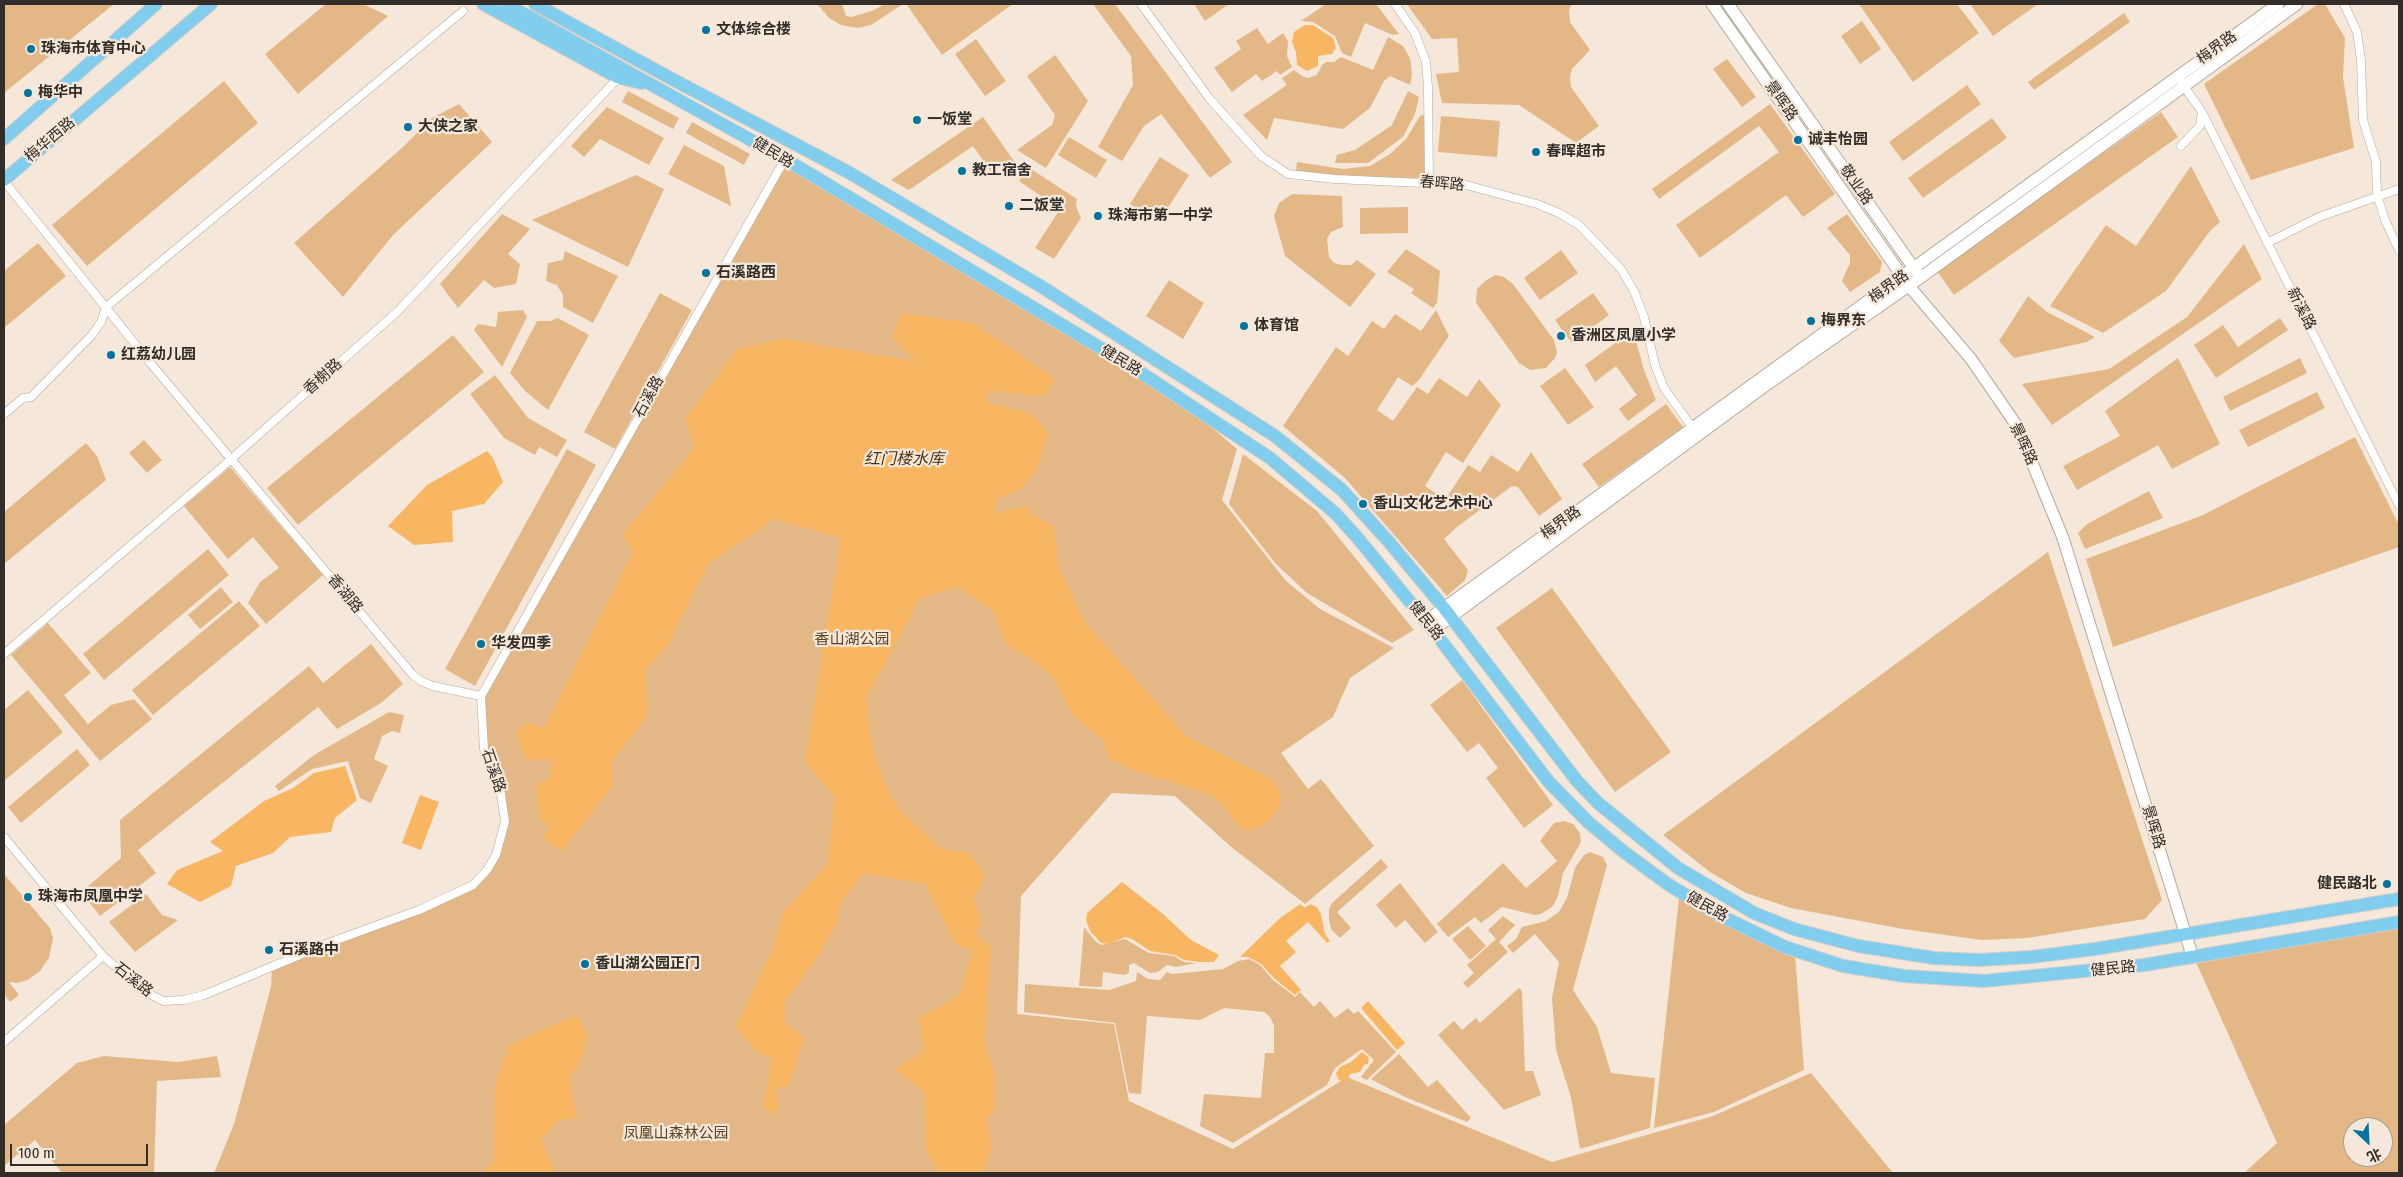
<!DOCTYPE html>
<meta charset="utf-8">
<style>
body{margin:0}
#map{position:relative;width:2403px;height:1177px;overflow:hidden;background:#f5e8da;font-family:"Fira Sans Condensed","Noto Sans SC",sans-serif}
canvas{display:block}
.frame{position:absolute;inset:0;border:5px solid #322d28;pointer-events:none}
.north{position:absolute;left:2343px;top:1117px;width:50px;height:50px;box-sizing:border-box;background:#f5e8da;border:1px solid #a79d93;border-radius:50%;rotate:155deg;font-size:14px;font-weight:700;line-height:20px;text-align:center;color:#322d28}
.north::after{content:'';display:block;margin:auto;width:18px;height:22px;background:#00749e;clip-path:polygon(50% 0,100% 100%,50% 72%,0 100%)}
.scale{position:absolute;left:10px;top:1144px;width:138px;height:22px;box-sizing:border-box;border:2px solid #322d28;border-top:0;padding-left:6px;font-size:15px;line-height:18px;white-space:nowrap;color:#322d28;-webkit-text-stroke:4px #f5e8da;paint-order:stroke}
</style>
<div id="map">
<canvas width="2403" height="1177"></canvas>
<div class="frame"></div>
<div class="north">北</div>
<div class="scale">100 m</div>
</div>
<script>
const c = document.querySelector('canvas').getContext('2d');
c.lineJoin = 'round';
function paint(path, color) { c.fillStyle = color; c.fill(path, 'evenodd'); }
const toPath = rows => new Path2D(rows.map(r => 'M' + r).join(''));
function trace(path, color, width, dash) { c.strokeStyle = color; c.lineWidth = width; c.lineCap = dash ? 'butt' : 'round'; c.setLineDash(dash || []); c.stroke(path); }
function write(font, color, halo, rows, align = 'center') {
  c.font = font + ' "Fira Sans Condensed","Noto Sans SC",sans-serif'; c.lineWidth = 4.5; c.setLineDash([]); c.textBaseline = 'middle'; c.strokeStyle = halo; c.fillStyle = color; for (const [text, x, y, turn = 0] of rows) {
    c.save(); c.translate(x, y); c.rotate((+turn || 0) * Math.PI / 180); c.textAlign = isNaN(turn) ? turn : align; if (halo) c.strokeText(text, 0, 0); c.fillText(text, 0, 0); c.restore();
  }
}
const green = toPath([
 [4,4,114,4,4,93],
 [326,4,363,4,388,16,298,94,265,54],
 [820,4,842,4,846,16,851,17,872,11,885,4,903,4,871,25,858,28,841,25,829,18,818,5],
 [909,4,1013,4,942,55,907,5],
 [1093,4,1115,4,1232,162,1210,178,1161,114,1144,126,1122,161,1098,147,1133,85,1131,56],
 [1194,4,1229,4,1205,21],
 [1326,4,1376,4,1399,34,1393,35,1365,23,1351,57,1342,53,1335,36,1313,22,1301,21],
 [1407,4,1572,4,1569,10,1570,22,1590,50,1572,69,1570,77,1571,87,1599,126,1576,143,1519,105,1442,103,1436,74,1459,72,1457,38,1432,39],
 [1859,4,1957,4,1979,33,1913,82],
 [1970,4,2038,4,1993,36],
 [2318,4,2325,4,2345,38,2343,77,2354,148,2251,180,2204,84],
 [2124,13,2130,22,2034,90,2028,82],
 [1862,21,1881,49,1860,64,1841,36],
 [1257,28,1268,44,1283,33,1288,41,1287,56,1292,67,1280,75,1277,71,1262,81,1256,74,1232,92,1214,68,1241,49,1236,41],
 [1388,37,1403,46,1410,58,1412,74,1410,85,1390,76,1384,81,1370,108,1343,129,1274,118,1267,140,1243,115,1287,85,1282,78,1294,70,1302,76,1308,78,1317,75,1322,65,1326,62,1334,62,1341,57,1373,70],
 [976,39,1006,81,985,96,955,54],
 [1055,55,1088,101,1046,168,1017,150,1052,125,1055,115,1027,76],
 [1727,59,1756,97,1742,107,1713,69],
 [224,81,258,123,87,266,52,225],
 [1967,85,1981,104,1903,161,1889,142],
 [628,91,679,118,673,129,622,102],
 [1408,91,1419,97,1415,114,1403,137,1368,163,1335,163,1337,155,1355,150,1392,125],
 [459,104,492,142,393,235,343,297,294,243,404,146,432,118],
 [1770,104,1835,194,1803,217,1786,195,1700,258,1676,225,1779,152,1759,126,1659,199,1652,189],
 [607,107,664,138,649,165,600,139,584,157,571,146],
 [2161,112,2178,137,1954,295,1937,271],
 [1424,115,1425,178,1338,177,1296,171,1297,162,1343,169,1370,166,1390,154,1406,139,1420,116],
 [1441,116,1500,121,1497,157,1438,152],
 [983,117,1014,161,1006,167,1002,165,992,173,973,146,909,190,891,180],
 [1992,118,2007,138,1923,198,1908,178],
 [692,122,750,154,744,165,686,133],
 [1069,137,1107,160,1096,178,1058,155],
 [684,145,724,166,731,206,668,174],
 [1160,157,1189,175,1159,222,1130,204],
 [785,159,1169,391,1237,449,1222,500,1286,581,1320,609,1394,648,1350,678,1333,717,1281,753,1260,738,1281,753,1308,789,1321,779,1374,846,1305,904,1230,846,1175,796,1112,793,1021,896,1017,1014,1114,1024,1129,1101,1233,1149,1347,1077,1552,1162,1713,1116,1811,1073,1893,1173,214,1173,234,1124,271,987,272,967,465,890,492,863,505,813,487,759,481,696],
 [2191,166,2220,222,2210,231,2166,291,2103,333,2050,306,2106,225,2136,246],
 [1028,167,1077,199,1076,206,1081,218,1054,259,1035,248,1060,209,1019,181],
 [636,175,664,189,628,267,532,220],
 [1292,194,1342,196,1343,227,1331,232,1327,239,1329,257,1334,263,1342,265,1351,265,1357,260,1376,274,1350,307,1285,256,1274,216,1279,203],
 [1408,207,1408,233,1360,234,1360,208],
 [502,214,530,229,508,254,520,264,516,284,494,288,484,280,458,308,440,284],
 [1847,214,1882,262,1880,272,1850,292,1842,281,1850,263,1850,255,1827,228],
 [38,243,66,276,4,328,4,271],
 [2244,244,2262,279,2052,425,2022,384,2109,369,2187,317],
 [1406,249,1440,271,1437,303,1433,308,1411,293,1414,289,1387,272],
 [1561,250,1578,273,1540,300,1524,278],
 [565,251,618,276,593,323,563,307,563,295,557,285,546,281,548,263,563,260],
 [1495,275,1504,277,1513,284,1554,340,1557,352,1555,358,1546,368,1530,370,1519,363,1476,303,1477,289,1485,281],
 [1169,280,1204,303,1183,339,1146,316],
 [660,293,692,310,615,449,584,432],
 [1593,293,1609,315,1572,343,1555,320],
 [2028,296,2047,312,2095,337,2087,342,2014,358,1999,341],
 [523,310,527,317,502,367,474,330,478,324,496,327,498,312],
 [1436,310,1449,336,1418,381,1412,386,1398,377,1377,410,1393,421,1417,387,1428,394,1439,378,1467,397,1479,379,1501,405,1463,463,1446,452,1425,486,1445,500,1468,465,1480,472,1491,455,1518,472,1531,452,1562,499,1539,516,1518,487,1512,486,1457,527,1444,539,1468,570,1465,580,1447,596,1345,478,1283,426,1336,347,1348,356,1372,321,1384,329,1395,314,1421,331],
 [558,318,589,335,548,410,525,391,510,373,537,321,550,321],
 [2280,318,2288,330,2216,378,2194,345,2223,325,2238,347],
 [1633,330,1644,370,1656,400,1628,421,1619,409,1637,395,1616,366,1595,382,1585,365],
 [453,335,484,372,298,525,267,488],
 [2178,358,2220,444,2172,469,2158,445,2077,490,2063,466,2120,436,2105,411],
 [2300,358,2307,373,2230,411,2223,397],
 [1565,368,1594,407,1568,425,1540,386],
 [495,375,528,418,567,440,557,457,539,447,535,455,504,438,470,394],
 [2317,392,2325,408,2248,447,2239,430],
 [1666,404,1683,427,1599,487,1582,464],
 [2355,437,2399,525,2399,547,2113,647,2086,559,2203,515],
 [144,440,162,460,147,473,129,453],
 [86,443,97,456,106,480,4,564,4,512],
 [567,449,596,465,475,686,445,669],
 [1243,454,1317,511,1414,630,1392,643,1307,593,1276,564,1229,504],
 [230,467,323,575,266,624,248,603,260,582,279,568,253,537,228,559,184,506],
 [2149,491,2163,518,2085,549,2078,533,2087,524],
 [208,549,229,575,104,680,83,654],
 [2048,552,2162,900,2145,919,2027,938,1982,940,1903,929,1791,908,1746,893,1710,872,1663,835],
 [221,587,233,602,200,629,188,615],
 [1552,588,1671,752,1615,792,1496,628],
 [239,601,260,626,153,715,132,690],
 [48,623,91,673,64,695,88,724,111,705,134,699,152,719,100,761,11,655],
 [371,644,403,684,381,703,337,729,318,707,138,850,156,873,100,916,81,892,121,858,120,820,309,666,323,683],
 [1462,680,1553,805,1524,828,1486,778,1498,768,1479,743,1467,752,1430,705],
 [28,690,63,732,4,781,4,710],
 [389,712,404,715,400,733,392,731,382,736,374,759,388,766,371,803,360,798,348,761,312,769,279,791,275,786,314,755],
 [77,749,90,765,21,823,8,807],
 [1564,821,1573,824,1577,829,1580,833,1581,842,1563,873,1558,896,1553,906,1541,914,1535,915,1502,907,1481,923,1475,917,1448,937,1437,924,1503,863,1526,888,1557,861,1540,841,1554,823],
 [1590,852,1603,857,1607,865,1573,990,1597,1027,1611,1073,1655,1078,1650,1128,1580,1149,1571,1097,1556,1050,1552,998,1559,962,1535,934,1513,953,1507,946,1516,939,1522,927,1546,921,1559,912,1567,898,1575,868,1584,855],
 [1381,859,1388,867,1337,912,1351,928,1340,938,1331,929,1329,919,1329,909,1332,903],
 [4,874,50,928,53,938,49,958,40,971,28,980,17,983,9,982,19,995,10,1002,4,994],
 [1400,883,1438,932,1425,943,1405,920,1396,928,1376,905],
 [146,894,162,915,178,920,135,952,109,922],
 [1679,898,1795,955,1804,1070,1714,1112,1654,1128],
 [1503,916,1515,925,1499,942,1508,952,1468,988,1463,983,1474,973,1467,965,1496,939,1488,930],
 [1468,926,1486,946,1470,960,1452,939],
 [2399,926,2399,1173,2244,1173,2277,1143,2195,960],
 [2353,1127,2383,1127,2383,1157,2353,1157],
 [1084,927,1096,942,1102,945,1125,939,1149,953,1174,956,1184,962,1196,963,1176,967,1167,965,1158,972,1150,973,1134,963,1129,965,1129,973,1124,975,1103,972,1102,987,1079,986],
 [1249,959,1260,965,1273,980,1295,997,1300,992,1314,1007,1320,1001,1335,1018,1348,1008,1354,1014,1358,1011,1396,1052,1367,1080,1361,1077,1374,1060,1362,1049,1335,1068,1327,1085,1233,1143,1200,1126,1204,1094,1261,1098,1265,1053,1274,1053,1274,1025,1270,1017,1264,1012,1224,1008,1200,1020,1147,1016,1141,1094,1129,1093,1115,1023,1024,1012,1025,984,1109,990,1136,981,1137,972,1148,979,1160,980,1167,972,1172,974,1223,969,1238,961],
 [1519,988,1522,991,1525,1071,1533,1071,1541,1095,1504,1110,1438,1035,1454,1021,1462,1030,1476,1018,1480,1023],
 [1399,1054,1428,1087,1437,1080,1471,1118,1467,1122,1405,1097,1371,1079],
 [104,1056,178,1062,217,1056,221,1077,157,1081,154,1173,62,1173,35,1140,4,1166,4,1125,77,1063]
]);
const water = toPath([
 [1305,25,1313,25,1333,38,1336,48,1332,54,1318,56,1318,66,1307,71,1297,65,1296,52,1292,42,1294,32],
 [902,313,973,323,1055,379,1045,396,987,391,988,403,1028,413,1041,423,1048,435,1036,472,1018,491,998,498,994,513,1027,506,1032,514,1054,526,1059,568,1086,624,1187,737,1271,779,1280,793,1280,804,1274,815,1261,826,1247,831,1236,823,1222,804,1212,795,1127,768,1109,759,1103,740,1073,716,1052,676,1028,657,1006,645,993,611,958,587,920,598,867,697,871,743,883,780,899,810,941,848,969,853,980,867,984,878,974,899,982,924,975,934,991,947,984,1041,995,1074,995,1108,987,1119,992,1146,982,1173,940,1173,926,1152,925,1093,895,1069,924,1051,919,1018,960,995,972,951,956,944,925,884,864,873,841,901,838,920,820,953,784,1003,786,1024,804,1038,788,1086,775,1089,778,1108,772,1114,763,1108,772,1058,757,1052,736,1027,775,944,783,912,827,865,835,797,805,762,841,538,774,519,708,564,669,643,646,671,647,716,612,762,612,786,562,851,543,839,550,825,540,820,538,808,536,783,549,780,553,759,526,760,516,734,525,722,544,728,633,552,623,535,695,447,685,420,737,349,784,339,915,361,892,337],
 [487,451,493,458,503,482,484,504,452,511,453,542,414,545,388,526,427,485],
 [345,766,357,800,335,818,331,832,290,837,273,853,236,866,231,886,200,902,167,884,177,870,223,851,210,842,264,801,293,788,314,773],
 [420,795,439,802,421,850,402,843],
 [1122,882,1163,914,1191,940,1219,955,1214,962,1200,962,1184,960,1175,955,1150,951,1132,939,1125,937,1109,944,1101,943,1090,931,1086,920,1087,913],
 [1300,904,1305,908,1310,904,1317,907,1321,914,1325,934,1330,941,1327,943,1308,922,1286,941,1296,952,1280,966,1301,990,1295,995,1275,979,1261,964,1248,957,1240,957,1279,919],
 [1368,1001,1405,1043,1397,1050,1361,1008],
 [576,1015,588,1035,581,1061,569,1077,577,1118,556,1121,541,1141,556,1173,481,1173,494,1161,495,1085,509,1045],
 [1362,1052,1369,1058,1368,1064,1364,1065,1360,1072,1350,1074,1347,1081,1343,1082,1338,1079,1336,1073,1340,1067,1351,1062]
]);
const street = toPath([
 [1141,4,1209,98,1261,156,1288,174,1335,179,1466,185,1537,204,1559,213,1579,225,1621,269,1634,291,1644,317,1655,365,1664,388,1692,427],
 [1395,4,1415,33,1426,62,1428,87,1429,182],
 [2344,4,2357,32,2361,60,2363,120,2376,162,2377,195,2385,220,2399,250],
 [2202,112,2399,505],
 [2181,146,2200,126,2202,112,2181,82],
 [4,181,152,365,412,674,421,681,433,686,481,696],
 [2267,243,2319,217,2399,189],
 [4,414,23,398,31,397,92,335,101,322,106,307,463,11],
 [4,654,221,468,398,311,619,77],
 [4,837,103,956,144,991,163,1001,184,1000,204,995,331,942,419,910,473,885,487,870,496,855,505,822,501,794,484,749,481,696,785,159],
 [4,1042,103,956]
]);
const secondary = toPath([
 [1712,4,1909,286,1971,359,2017,426,2063,538,2192,955],
 [1728,4,1918,274],
 [1426,621,2278,4],
 [1433,630,1762,388,1920,278,2297,4]
]);
const primary = toPath([
 [483,4,617,77,641,83],
 [506,4,785,159,1134,368,1270,458,1335,513,1356,536,1433,630,1548,781,1588,822,1624,852,1669,885,1717,914,1785,947,1843,966,1904,976,1984,981,2144,965,2399,922],
 [535,4,670,78,848,172,1042,287,1275,436,1342,490,1389,542,1444,608,1577,781,1598,803,1678,868,1754,913,1794,929,1858,946,1934,958,1979,960,2031,957,2095,949,2399,899],
 [4,139,156,4],
 [4,180,211,4]
]);
const markers = [
 [706,30,5,"#00749e"],
 [31,49,5,"#00749e"],
 [28,93,5,"#00749e"],
 [917,120,5,"#00749e"],
 [408,127,5,"#00749e"],
 [1798,140,5,"#00749e"],
 [1536,152,5,"#00749e"],
 [962,171,5,"#00749e"],
 [1009,206,5,"#00749e"],
 [1098,216,5,"#00749e"],
 [706,273,5,"#00749e"],
 [1811,321,5,"#00749e"],
 [1244,326,5,"#00749e"],
 [1561,336,5,"#00749e"],
 [111,355,5,"#00749e"],
 [1363,504,5,"#00749e"],
 [481,644,5,"#00749e"],
 [2387,884,5,"#00749e"],
 [28,897,5,"#00749e"],
 [269,950,5,"#00749e"],
 [585,964,5,"#00749e"]
];
const poiNames = [
 ["文体综合楼",716,30],
 ["珠海市体育中心",41,49],
 ["梅华中",38,93],
 ["一饭堂",927,120],
 ["大侠之家",418,127],
 ["诚丰怡园",1808,140],
 ["春晖超市",1546,152],
 ["教工宿舍",972,171],
 ["二饭堂",1019,206],
 ["珠海市第一中学",1108,216],
 ["石溪路西",716,273],
 ["梅界东",1821,321],
 ["体育馆",1254,326],
 ["香洲区凤凰小学",1571,336],
 ["红荔幼儿园",121,355],
 ["香山文化艺术中心",1373,504],
 ["华发四季",491,644],
 ["健民路北",2377,884,"right"],
 ["珠海市凤凰中学",38,897],
 ["石溪路中",279,950],
 ["香山湖公园正门",595,964]
];
const streetNames = [
 ["梅界路",2217,48,-36],
 ["景晖路",1781,101,55],
 ["梅华西路",50,140,-40],
 ["健民路",773,153,31],
 ["春晖路",1442,184,5],
 ["敬业路",1856,185,55],
 ["梅界路",1889,287,-36],
 ["新溪路",2301,309,63],
 ["健民路",1121,361,31],
 ["香榭路",323,377,-42],
 ["石溪路",649,397,-61],
 ["景晖路",2023,444,65],
 ["梅界路",1561,523,-36],
 ["香湖路",345,594,50],
 ["健民路",1426,621,52],
 ["石溪路",493,771,71],
 ["景晖路",2153,827,73],
 ["健民路",1707,907,29],
 ["健民路",2113,969,-6],
 ["石溪路",133,980,38]
];
const parkNames = [
 ["香山湖公园",852,640],
 ["凤凰山森林公园",676,1134]
];
const waterNames = [
 ["红门楼水库",904,460]
];
paint(green, '#e3b886');
paint(water, '#f8b663');
trace(street, '#b4a89b', 9);
trace(secondary, '#b4a89b', 13);
trace(primary, '#cecdcb', 14);
trace(street, '#fff', 8);
trace(secondary, '#fff', 11);
trace(primary, '#81cded', 12);
for (const [x, y, r, color] of markers) { const dot = new Path2D(); dot.arc(x, y, r, 0, 2 * Math.PI); c.fillStyle = color; c.fill(dot); trace(dot, '#f5e8da', 2); }
write('bold 15px', '#322d28', '#f5e8da', poiNames, 'left');
write('15px', '#322d28', '#f5e8da', streetNames);
write('15px', '#5e4220', '#f5e8da', parkNames);
write('italic 16px', '#4a300c', '#f5e8da', waterNames);
</script>
